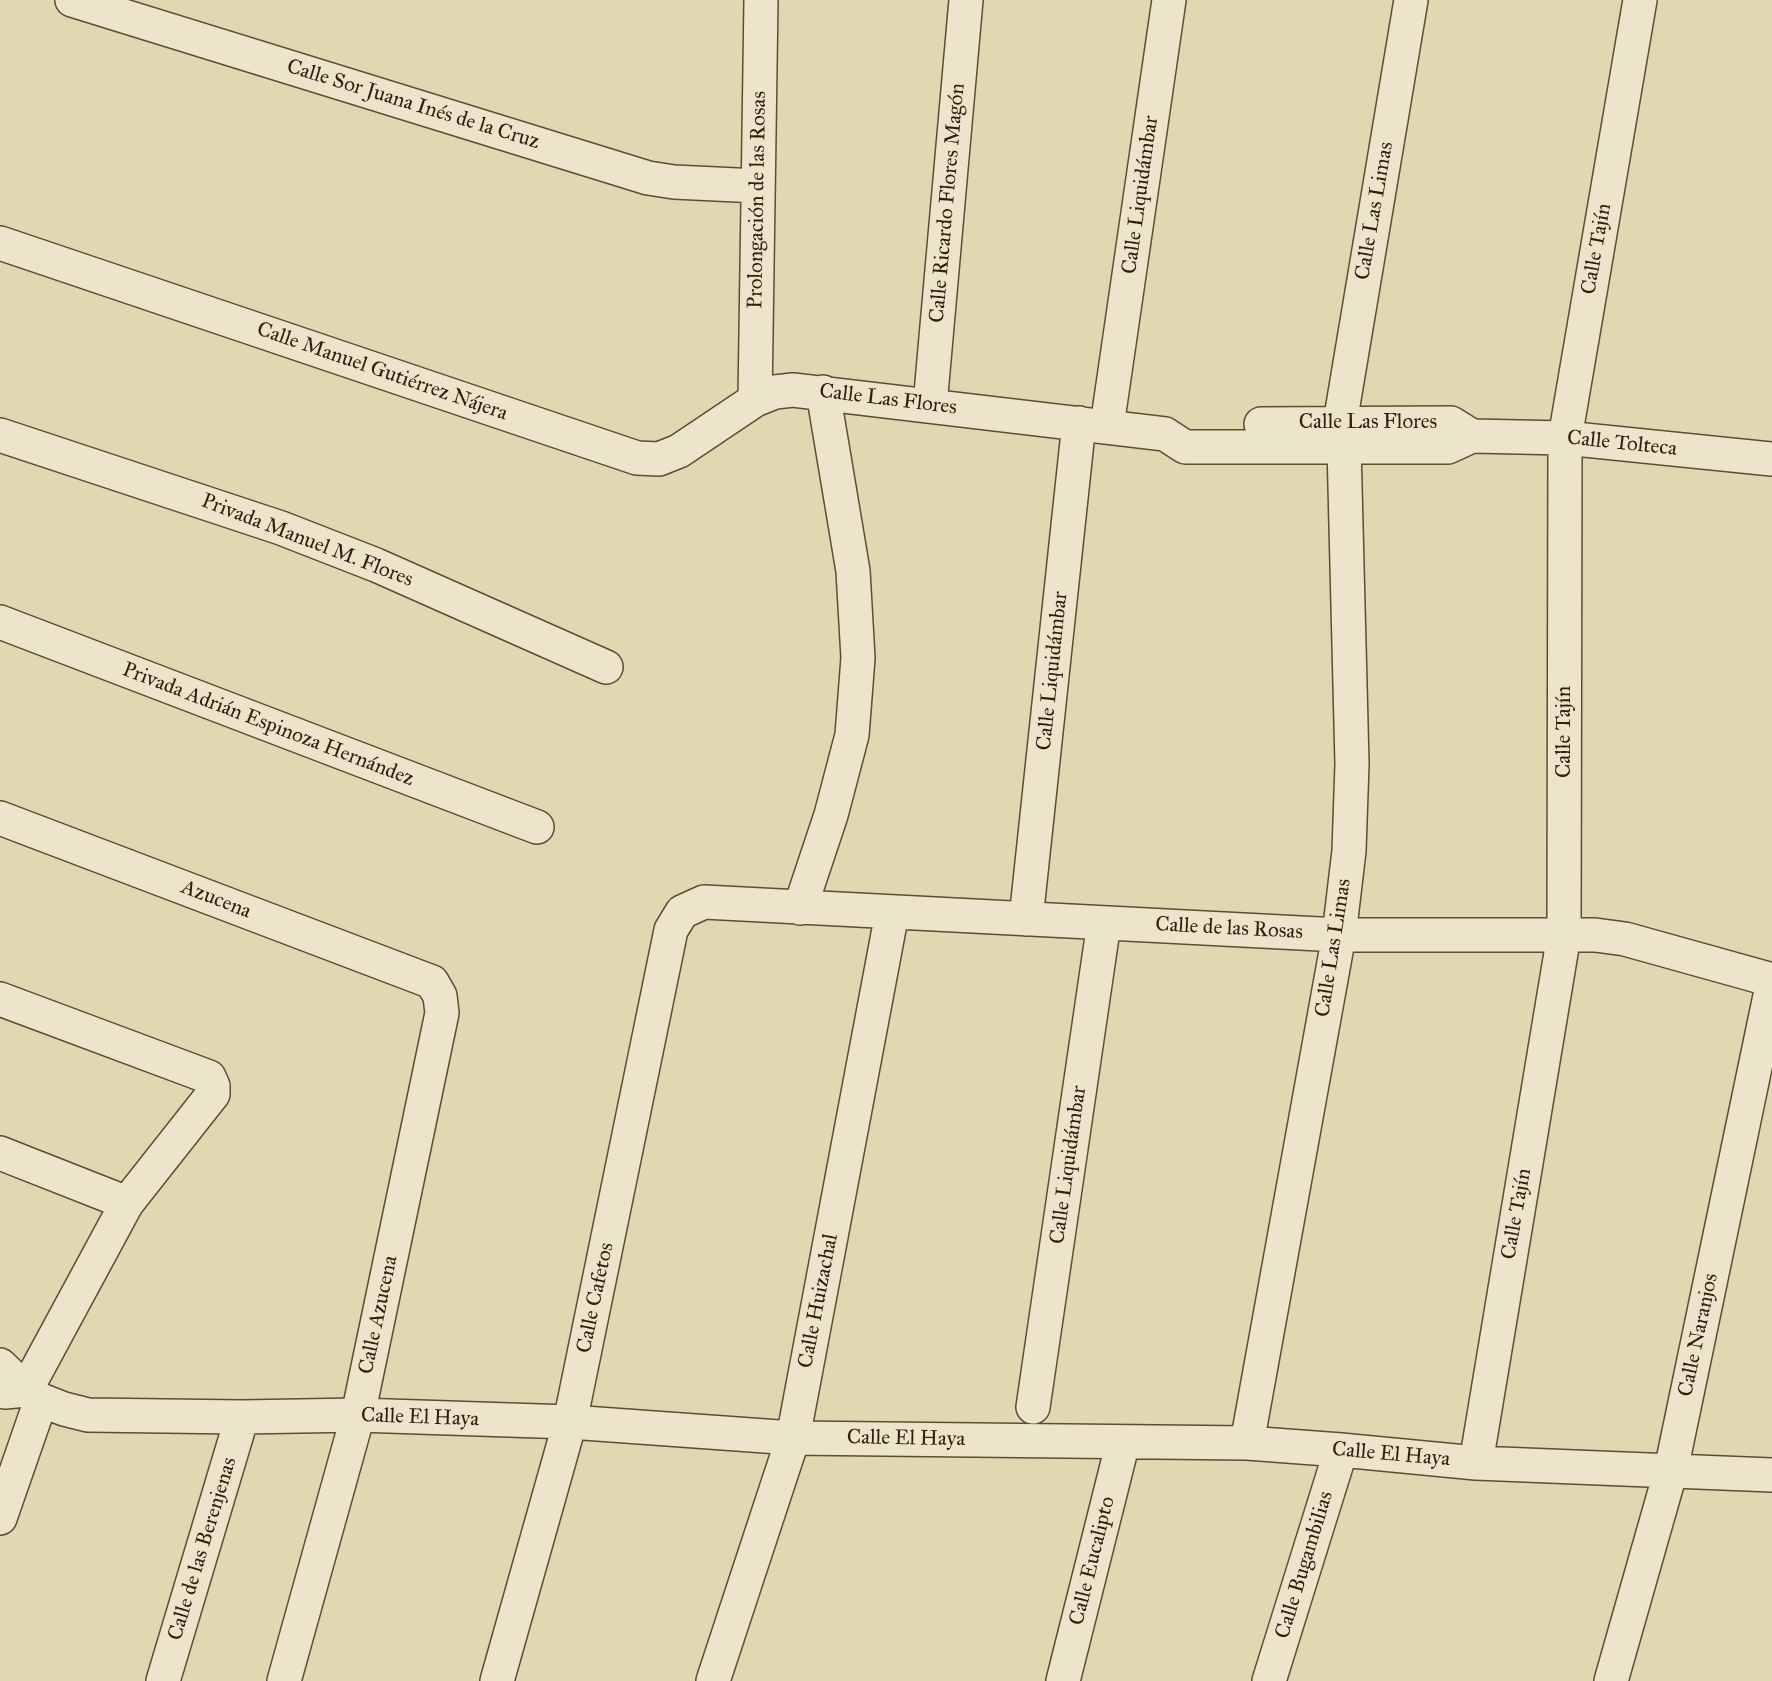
<!DOCTYPE html>
<meta charset="utf-8">
<style>
body{margin:0}
canvas{display:block;background:#e1d7b0}
</style>
<canvas width="1772" height="1681"></canvas>
<script>
const c = document.querySelector('canvas').getContext('2d');
c.lineJoin = 'round';
const toPath = rows => new Path2D(rows.map(r => 'M' + r).join(''));
function trace(path, color, width, dash) { c.strokeStyle = color; c.lineWidth = width; c.lineCap = dash ? 'butt' : 'round'; c.setLineDash(dash || []); c.stroke(path); }
function write(font, color, halo, rows, align = 'center') {
  c.font = font + ' "IM FELL Great Primer",serif'; c.lineWidth = 4.5; c.setLineDash([]); c.textBaseline = 'middle'; c.strokeStyle = halo; c.fillStyle = color; for (const [text, x, y, turn = 0] of rows) {
    c.save(); c.translate(x, y); c.rotate((+turn || 0) * Math.PI / 180); c.textAlign = isNaN(turn) ? turn : align; if (halo) c.strokeText(text, 0, 0); c.fillText(text, 0, 0); c.restore();
  }
}
const street = toPath([
 [72,0,648,178,674,182,758,186],
 [0,243,637,458,659,459,679,451,755,400,775,392,793,390,1165,434,1185,447,1448,447,1472,436,1565,438,1772,459],
 [755,400,761,0],
 [930,405,966,0],
 [1340,423,1411,0],
 [1261,424,1451,423,1472,436],
 [1107,426,1169,0],
 [0,435,281,528,376,565,606,667],
 [0,622,537,827],
 [0,818,432,982,440,996,442,1013,358,1415,284,1681],
 [800,908,831,815,852,735,858,658,853,571,823,392],
 [1026,919,1079,423],
 [0,999,209,1077,213,1086,213,1094,127,1203,26,1390,5,1392],
 [0,1153,127,1203],
 [0,1365,26,1390,41,1400,64,1409,88,1415,242,1417,358,1415,570,1422,793,1438,1247,1443,1341,1450,1476,1463,1772,1475],
 [1033,1407,1104,923],
 [1247,1443,1339,935,1349,851,1352,764,1344,446],
 [1476,1463,1564,935,1565,438,1640,0],
 [0,1518,41,1400],
 [163,1681,242,1417],
 [497,1681,570,1422,671,930,682,912,704,902,1339,935,1595,935,1625,939,1772,980],
 [713,1681,793,1438,892,913],
 [1063,1681,1123,1442],
 [1269,1681,1341,1450],
 [1611,1681,1671,1470,1772,986]
]);
const streetNames = [
 ["Calle Sor Juana Inés de la Cruz",413,105,17],
 ["Calle Liquidámbar",1141,195,-82],
 ["Prolongación de las Rosas",758,200,-89],
 ["Calle Ricardo Flores Magón",948,203,-85],
 ["Calle Las Limas",1375,211,-80],
 ["Calle Tajín",1597,249,-80],
 ["Calle Manuel Gutiérrez Nájera",382,372,19],
 ["Calle Las Flores",888,400,7],
 ["Calle Las Flores",1368,423],
 ["Calle Tolteca",1622,444,6],
 ["Privada Manuel M. Flores",307,541,21],
 ["Calle Liquidámbar",1053,671,-84],
 ["Privada Adrián Espinoza Hernández",268,725,21],
 ["Calle Tajín",1565,732,-90],
 ["Azucena",216,900,21],
 ["Calle de las Rosas",1229,929,3],
 ["Calle Las Limas",1334,948,-81],
 ["Calle Liquidámbar",1069,1165,-82],
 ["Calle Tajín",1517,1214,-80],
 ["Calle Cafetos",596,1298,-78],
 ["Calle Huizachal",819,1301,-79],
 ["Calle Azucena",379,1315,-78],
 ["Calle Naranjos",1699,1335,-78],
 ["Calle El Haya",420,1418,2],
 ["Calle El Haya",906,1439,1],
 ["Calle El Haya",1391,1455,5],
 ["Calle de las Berenjenas",203,1549,-73],
 ["Calle Eucalipto",1093,1561,-76],
 ["Calle Bugambilias",1305,1565,-73]
];
trace(street, '#5c4d34', 36);
trace(street, '#ece5cc', 33);
write('21px', '#2f1f0b', '#ece5cc', streetNames);
</script>
